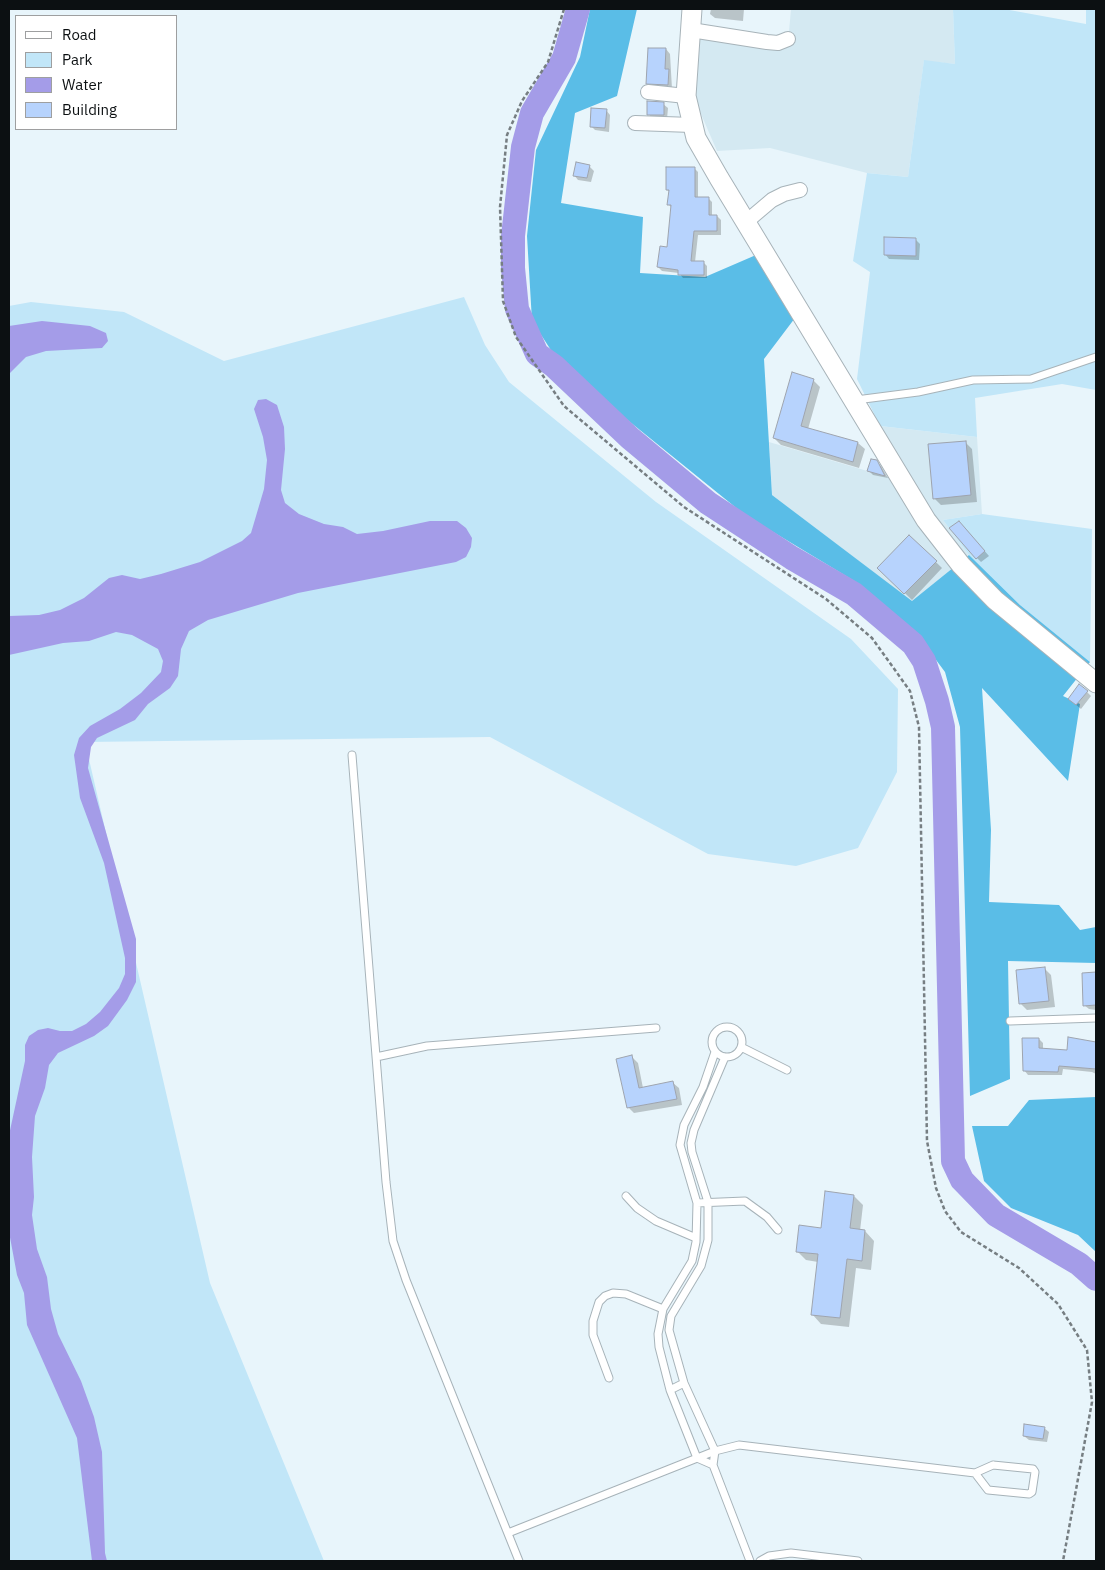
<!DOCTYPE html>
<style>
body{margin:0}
#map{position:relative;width:1105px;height:1570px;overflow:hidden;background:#e8f5fb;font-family:"IBM Plex Sans",sans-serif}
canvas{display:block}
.frame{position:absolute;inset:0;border:10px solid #0c1012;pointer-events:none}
.legend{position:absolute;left:15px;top:15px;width:162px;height:115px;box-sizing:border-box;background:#fff;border:1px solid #9e9fa0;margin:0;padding:6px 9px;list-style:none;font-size:15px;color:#0c1012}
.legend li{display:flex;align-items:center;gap:10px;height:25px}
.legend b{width:25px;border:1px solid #9e9fa0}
</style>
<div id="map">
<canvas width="1105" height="1570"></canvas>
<div class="frame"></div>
<ul class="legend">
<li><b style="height:6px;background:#fff"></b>Road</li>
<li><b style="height:14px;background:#c1e6f8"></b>Park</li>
<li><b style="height:14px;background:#a49ce8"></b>Water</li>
<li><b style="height:14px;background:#b7d3fd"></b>Building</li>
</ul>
</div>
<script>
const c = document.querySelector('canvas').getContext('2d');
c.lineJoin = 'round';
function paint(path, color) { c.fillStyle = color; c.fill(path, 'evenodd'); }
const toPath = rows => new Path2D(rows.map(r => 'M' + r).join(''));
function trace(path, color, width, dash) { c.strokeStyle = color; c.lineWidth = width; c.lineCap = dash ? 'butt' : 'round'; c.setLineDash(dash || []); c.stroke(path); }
const built = toPath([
 [791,9,953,9,955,64,924,61,908,177,867,173,770,148,717,151,695,100,699,31,788,43],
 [880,426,977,437,982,514,943,520,969,555,912,602,772,495,769,442,891,478]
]);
const green = toPath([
 [953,9,1004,9,1086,24,1086,9,1096,9,1096,390,1062,384,975,398,977,437,880,426,857,379,870,272,853,261,867,173,908,177,924,60,955,64],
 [464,297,485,345,509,382,656,502,851,639,898,689,897,772,858,848,796,866,708,854,490,737,85,742,210,1283,324,1561,9,1561,9,306,31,302,124,312,224,361],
 [982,514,1092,529,1090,662,1020,605,969,555,943,520]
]);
const forest = toPath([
 [590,9,637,9,617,96,575,113,561,203,643,217,640,273,705,277,756,255,798,314,764,359,772,495,912,601,969,555,1020,605,1090,662,1063,696,1080,704,1068,781,982,688,991,830,989,902,1059,905,1080,930,1096,927,1096,963,1008,961,1010,1079,970,1096,960,727,945,672,916,633,856,582,745,515,562,367,532,321,527,236,536,150,580,57],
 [1096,1097,1096,1252,1078,1235,1011,1208,984,1181,972,1126,1008,1126,1029,1100]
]);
const water = toPath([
 [42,321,90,326,106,333,108,341,102,348,46,351,26,357,9,374,9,326],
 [266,399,277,405,284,427,285,449,281,490,285,503,299,514,324,524,343,527,357,534,383,531,430,521,457,521,466,528,472,538,471,547,466,557,456,562,298,593,208,620,189,631,181,649,178,676,170,688,148,704,135,720,97,738,91,747,88,768,136,939,136,982,127,1000,108,1026,94,1036,58,1053,49,1065,45,1088,35,1116,32,1157,34,1197,32,1215,37,1249,47,1277,51,1309,58,1334,81,1381,94,1417,102,1452,105,1553,107,1561,92,1561,77,1438,27,1325,24,1293,17,1275,9,1232,9,1135,25,1061,25,1045,29,1036,38,1030,48,1028,60,1031,72,1031,86,1024,100,1012,119,988,125,974,125,958,104,863,80,798,74,755,79,738,90,726,120,709,141,693,161,672,163,661,158,649,132,635,116,632,89,641,63,643,9,655,9,616,39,615,60,610,84,598,109,578,122,575,140,579,161,574,200,562,242,541,251,533,264,489,267,460,263,437,254,409,258,400]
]);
const shadow = toPath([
 [711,9,744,9,743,21,715,18,710,14],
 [666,49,670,54,672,89,652,88,647,83],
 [663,104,668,108,667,119,653,118,648,114],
 [606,110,610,115,609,132,595,130,591,126],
 [589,166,594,171,591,182,578,180,574,175],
 [694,168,698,172,698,198,708,198,712,202,712,216,717,216,721,220,721,235,698,235,695,262,703,262,707,266,707,278,683,278,679,273,662,271,658,267,669,248,672,208,668,204,670,192,667,190],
 [916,240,920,244,919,260,889,259,885,254],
 [813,380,820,387,808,429,858,443,865,449,859,468,781,445,774,438],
 [965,442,972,449,977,502,941,505,935,499],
 [876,461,881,466,888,478,873,475,869,471],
 [963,526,989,556,981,562,977,558],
 [909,536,942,568,912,600,879,568],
 [1087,692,1091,696,1081,709,1074,703],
 [1045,969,1051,975,1055,1007,1027,1010,1021,1004],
 [1084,974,1096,974,1096,1010,1089,1009,1084,1005],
 [1069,1038,1096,1043,1096,1074,1092,1072,1063,1069,1062,1075,1028,1075,1024,1070,1039,1039,1043,1043,1043,1049,1068,1051],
 [632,1057,638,1063,643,1088,673,1083,679,1088,682,1105,634,1113,629,1108],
 [854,1196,863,1205,860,1231,865,1231,874,1241,871,1270,856,1268,849,1327,821,1324,812,1314,818,1262,806,1260,797,1251,822,1229],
 [1044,1428,1049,1432,1047,1442,1029,1440,1024,1436]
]);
const river = toPath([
 [578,9,564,58,532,113,523,147,513,236,513,268,517,309,537,354,554,366,630,438,708,503,792,558,854,594,913,644,924,661,937,701,943,727,953,1161,962,1180,996,1215,1079,1264,1096,1279]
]);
const building = toPath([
 [648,48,666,48,665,69,669,69,668,85,646,84,648,48],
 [647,101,664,102,664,115,647,115,647,101],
 [591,108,607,109,605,128,590,127,591,108],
 [576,162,590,165,587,178,573,176,576,162],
 [666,167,695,167,695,197,709,197,709,215,717,215,717,231,694,231,691,261,704,261,704,275,678,275,678,270,657,267,660,246,667,247,671,205,667,205,669,190,666,190,666,167],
 [884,237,916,238,916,256,884,255,884,237],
 [792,372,814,379,801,426,858,442,853,462,773,438,792,372],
 [966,441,971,495,933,499,928,444,966,441],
 [871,459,877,460,885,476,867,471,871,459],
 [959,521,985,551,976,559,949,528,959,521],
 [909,535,937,561,904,594,877,568,909,535],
 [1079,684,1088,691,1076,705,1068,699,1079,684],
 [1045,967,1049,1001,1019,1004,1016,970,1045,967],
 [1096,972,1096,1005,1083,1006,1082,973,1096,972],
 [1068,1037,1096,1042,1096,1069,1059,1066,1058,1072,1023,1071,1022,1038,1039,1038,1039,1048,1067,1050,1068,1037],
 [632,1055,639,1088,673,1081,677,1099,627,1108,616,1059,632,1055],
 [825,1191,854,1195,850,1228,865,1230,862,1261,847,1259,840,1318,811,1315,818,1254,796,1252,799,1225,821,1228,825,1191],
 [1024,1424,1045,1427,1043,1439,1023,1436,1024,1424]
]);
const path = toPath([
 [564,9,548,62,522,101,507,135,500,207,503,301,516,337,564,406,684,507,826,599,872,638,910,691,919,727,927,1141,936,1188,945,1211,961,1232,1019,1268,1058,1304,1087,1350,1092,1402,1063,1561]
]);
const lane = toPath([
 [856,400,918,392,973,380,1031,379,1096,357],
 [352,755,386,1182,393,1241,406,1280,519,1561],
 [1010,1021,1096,1018],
 '712 1042a15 15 0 1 1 30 0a15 15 0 1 1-30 0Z',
 [741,1047,787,1070],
 [715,1052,703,1087,684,1125,680,1145,697,1203,696,1242,692,1261,663,1309,658,1334,659,1347,670,1390,697,1458,713,1465,715,1451,684,1383,669,1330,671,1316,701,1266,708,1240,708,1202,692,1152,691,1143,694,1130,725,1057],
 [376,1057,427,1046,656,1028],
 [626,1196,637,1208,656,1221,696,1238],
 [697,1203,745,1201,767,1217,778,1230],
 [609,1378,593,1335,593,1321,599,1302,605,1296,613,1293,626,1294,663,1309],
 [670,1390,684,1383],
 [713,1465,750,1561],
 [993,1465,1033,1469,1035,1472,1032,1492,1029,1494,988,1490,975,1473,993,1465],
 [508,1533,715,1451,739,1445,975,1473],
 [760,1561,769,1556,791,1553,858,1561]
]);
const street = toPath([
 [691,30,767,42,778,43,788,39],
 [648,92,686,96],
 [635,123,692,125],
 [746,222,772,200,784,194,800,190]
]);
const secondary = toPath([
 [692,9,686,96,696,138,719,178,926,520,961,565,995,600,1096,683]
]);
paint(built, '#d4e9f2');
paint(green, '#c1e6f8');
paint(forest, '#5abde7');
paint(water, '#a49ce8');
paint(shadow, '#0003');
trace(river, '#a49ce8', 24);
paint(building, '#b7d3fd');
trace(building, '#9ea4ae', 1);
trace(lane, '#a7b3b9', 9);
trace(street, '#a7b3b9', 16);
trace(secondary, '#a7b3b9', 21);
trace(path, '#767e82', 2.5, [4, 2.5]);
trace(lane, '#fff', 7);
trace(street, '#fff', 14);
trace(secondary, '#fff', 19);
</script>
